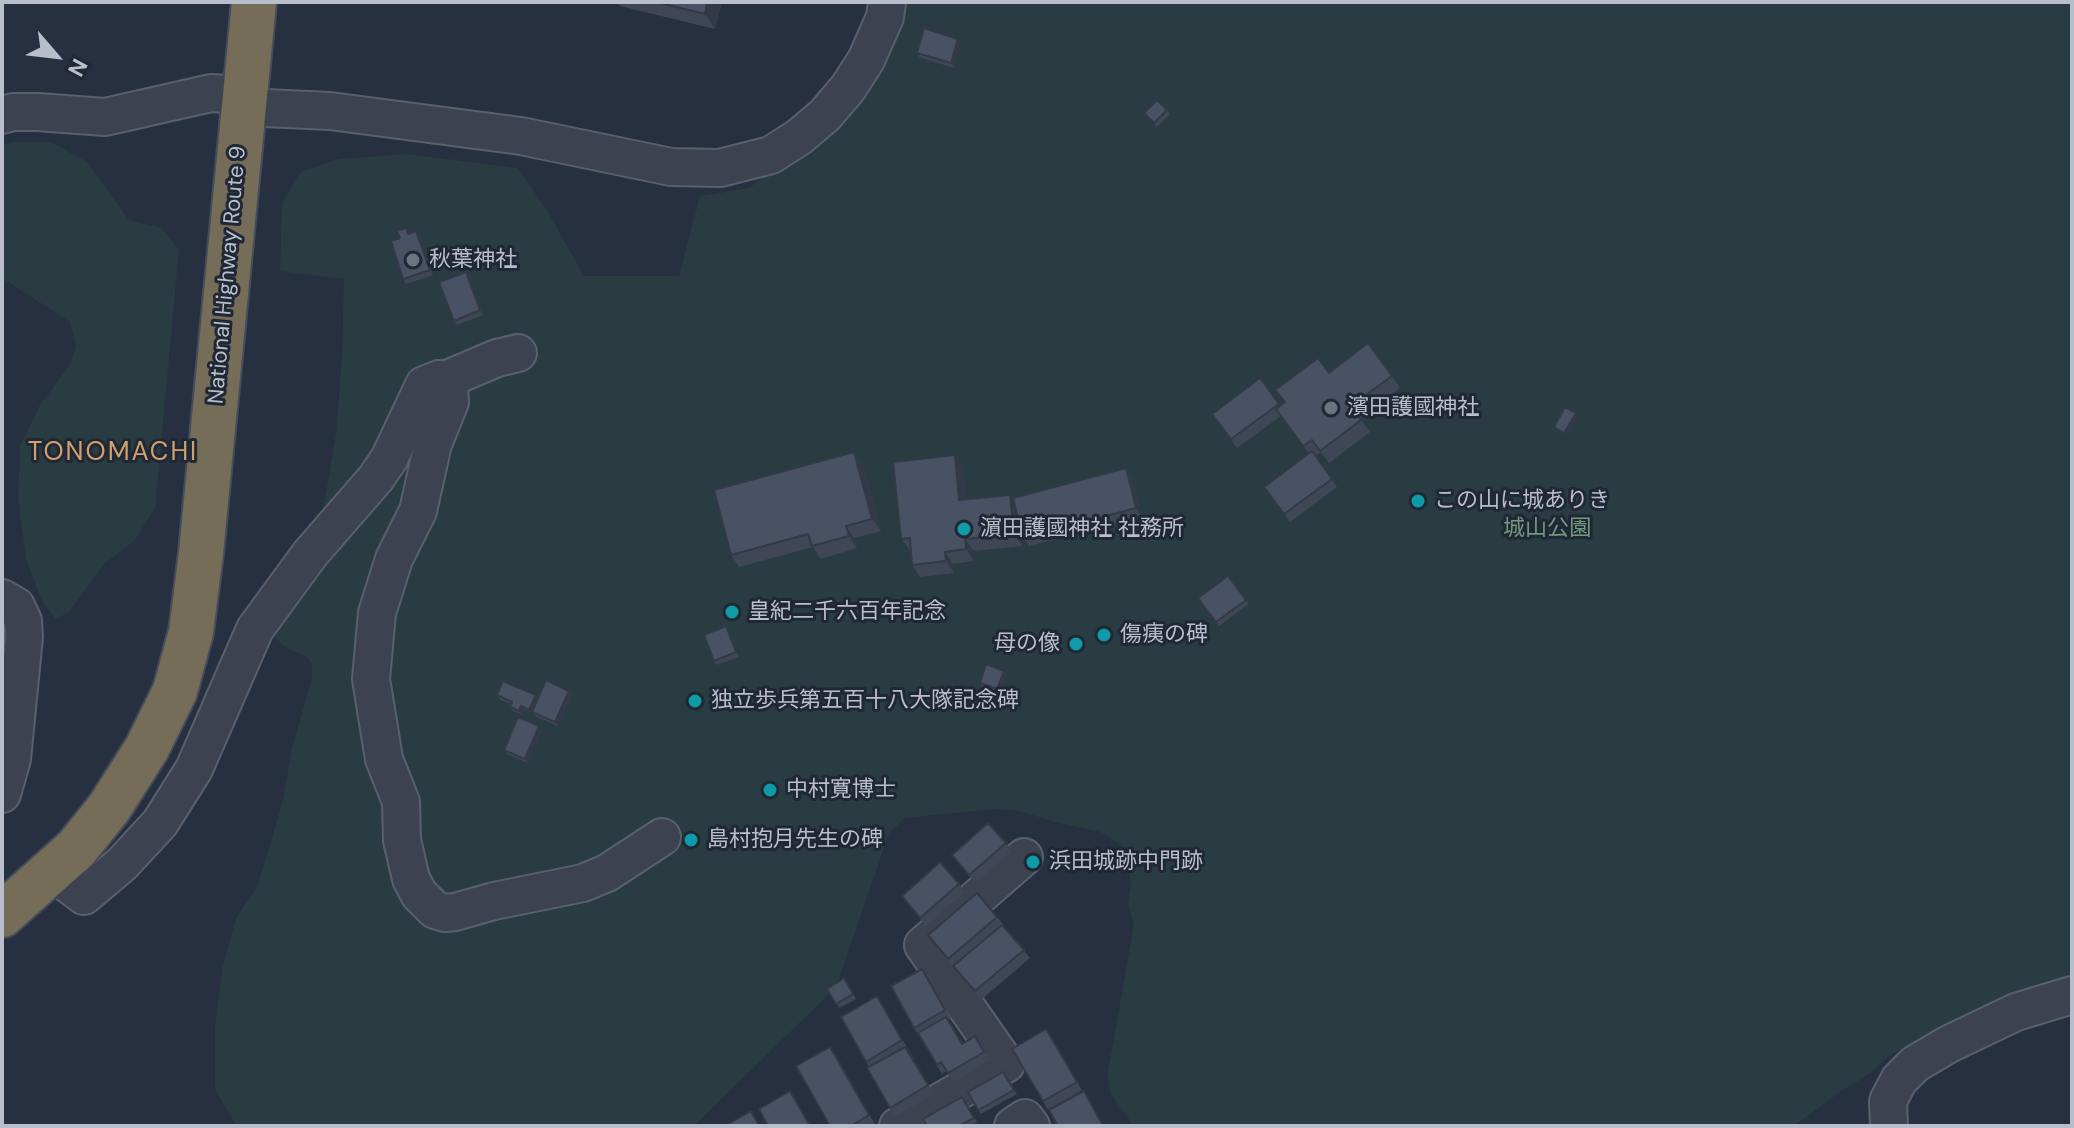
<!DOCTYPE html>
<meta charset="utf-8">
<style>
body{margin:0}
#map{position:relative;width:2074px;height:1128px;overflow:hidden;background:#273040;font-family:"DM Sans",sans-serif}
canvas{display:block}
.frame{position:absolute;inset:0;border:4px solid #b8beca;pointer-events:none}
.north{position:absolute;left:16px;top:16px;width:80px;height:80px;-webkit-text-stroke:6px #202735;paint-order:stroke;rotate:118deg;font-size:22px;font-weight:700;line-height:32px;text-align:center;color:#b8beca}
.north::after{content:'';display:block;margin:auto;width:28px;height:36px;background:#b8beca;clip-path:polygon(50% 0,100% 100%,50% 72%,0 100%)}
</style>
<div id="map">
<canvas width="2074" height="1128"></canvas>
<div class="frame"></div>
<div class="north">N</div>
</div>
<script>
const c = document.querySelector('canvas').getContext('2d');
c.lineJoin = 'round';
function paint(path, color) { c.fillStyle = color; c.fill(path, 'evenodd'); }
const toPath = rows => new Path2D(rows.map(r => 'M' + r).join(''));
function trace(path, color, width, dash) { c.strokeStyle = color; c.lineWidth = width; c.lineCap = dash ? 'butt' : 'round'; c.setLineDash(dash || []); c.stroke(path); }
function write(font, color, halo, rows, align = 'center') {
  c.font = font + ' "DM Sans","Noto Sans JP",sans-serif'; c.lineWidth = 6; c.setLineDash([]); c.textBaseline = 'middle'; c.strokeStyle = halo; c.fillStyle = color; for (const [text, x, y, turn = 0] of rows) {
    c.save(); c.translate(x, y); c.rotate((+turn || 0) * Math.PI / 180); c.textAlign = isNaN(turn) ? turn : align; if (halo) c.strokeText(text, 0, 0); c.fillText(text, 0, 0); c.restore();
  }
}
const green = toPath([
 [907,2,2072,2,2072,983,1924,1038,1890,1055,1870,1073,1840,1092,1794,1126,1134,1126,1110,1093,1108,1072,1134,924,1128,904,1131,885,1126,848,1101,832,1058,823,1020,811,995,809,905,818,889,833,836,987,694,1126,236,1126,215,1089,215,1028,222,970,236,918,257,887,270,845,283,800,292,748,312,678,312,665,308,658,284,646,273,635,319,534,336,434,342,358,344,279,280,271,282,203,301,172,338,159,407,154,518,168,548,212,584,276,679,276,700,196,749,188,841,117,883,68,902,22],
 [12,142,51,142,87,162,129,220,162,228,179,250,155,508,134,541,104,564,69,612,56,619,42,601,26,559,18,499,20,446,40,405,70,365,76,347,70,322,2,278,2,146]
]);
const minor = toPath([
 [244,107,330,111,521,136,671,167,720,168,771,155,799,137,825,115,848,88,866,60,885,17,887,2],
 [2,115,13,112,38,112,105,117,211,93,245,95],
 [445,380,497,358,518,353],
 [2,598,16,606,23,621,24,637,12,759,2,794],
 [52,872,84,896,122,864,160,823,194,769,255,629,310,554,376,478,389,459,424,385,439,379,445,380,449,386,450,402,433,444,418,511,394,559,377,613,371,679,384,759,401,802,402,840,411,879,419,894,435,910,445,913,455,912,494,901,583,883,607,873,662,837],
 [898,1126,1006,1064,923,945,1024,857],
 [1013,1126,1025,1118,1031,1126],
 [1889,1126,1888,1101,1899,1080,1915,1064,1949,1044,2016,1012,2072,995]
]);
const highway = toPath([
 [2,915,76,849,109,808,147,748,175,691,191,632,201,553,254,2]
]);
const wall = toPath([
 [617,2,722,2,715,29,620,6],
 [958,39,961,43,954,68,919,57,917,53],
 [1167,110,1170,114,1157,127,1144,113],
 [416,231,419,235,433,275,406,284,403,279,409,234],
 [469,276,483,315,457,325,454,321],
 [1368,343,1400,388,1360,418,1370,432,1329,463,1321,452,1315,456,1337,487,1290,522,1264,487,1309,454,1281,416,1237,448,1212,414,1260,378,1280,406,1329,373],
 [854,452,863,464,881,531,854,538,857,548,821,559,813,547,739,567,731,555],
 [955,455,963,467,966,499,1010,495,1014,500,1132,477,1142,517,1029,546,1023,538,1020,526,1022,546,974,551,974,561,953,564,954,573,920,577,912,565,911,551,901,539],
 [1228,576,1249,604,1219,626,1198,598],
 [726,626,739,657,717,665,714,661],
 [1004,671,1007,675,999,693,982,687,980,683],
 [569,691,572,695,558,726,535,716,533,713,524,710,522,715,513,711,510,707,511,704,500,700,497,695,538,698],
 [542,731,528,763,507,754,504,750],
 [1006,843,1012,852,975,883,952,855],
 [959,884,965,892,926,926,902,896],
 [997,917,1030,958,981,1000,928,935],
 [922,969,951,1018,948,1020,963,1043,981,1044,990,1060,954,1082,946,1071,942,1074,914,1028],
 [847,983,856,999,839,1008,827,989],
 [877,996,934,1094,896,1116,890,1108,866,1062],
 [1046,1029,1082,1090,1048,1110,1043,1101],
 [836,1055,875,1124,871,1126,830,1126],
 [1003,1072,1017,1094,981,1114,978,1110],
 [962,1097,977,1122,970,1126,927,1126]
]);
const shadedWall = toPath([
 [707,2,722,2,715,29,705,14],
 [958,39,961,43,954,68,951,63],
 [416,231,419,235,433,275,430,270],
 [466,272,469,276,483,315,480,310],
 [1576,413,1579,417,1567,437,1564,433],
 [854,452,863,464,881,531,872,519],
 [955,455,963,467,968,512,959,500],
 [1126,468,1132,477,1142,517,1136,508],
 [1010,495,1018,507,1022,546,1014,534],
 [846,526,854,538,857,548,849,536],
 [965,539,974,551,974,561,966,549],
 [945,552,953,564,954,573,946,561],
 [1004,671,1007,675,999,693,997,689],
 [569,691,572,695,558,726,555,722],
 [536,695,539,700,532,714,529,710],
 [521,706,524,710,522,715,519,711],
 [539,726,542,731,528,763,525,759],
 [830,1047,836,1055,875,1124,869,1115]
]);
const building = toPath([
 [656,2,707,2,705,14,656,2],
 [924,28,958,39,951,63,917,53,924,28],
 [1157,100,1167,110,1154,123,1144,113,1157,100],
 [406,228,408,234,416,231,430,270,403,279,391,241,400,238,397,231,406,228],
 [466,272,480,310,454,321,439,282,466,272],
 [1368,343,1392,376,1351,406,1361,420,1320,451,1312,440,1303,446,1276,409,1285,402,1275,390,1318,358,1329,373,1368,343],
 [1260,378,1279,404,1231,439,1212,414,1260,378],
 [1565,407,1576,413,1564,433,1554,427,1565,407],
 [1312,451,1332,479,1284,514,1264,487,1312,451],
 [854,452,872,519,846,526,849,536,812,546,808,534,731,555,714,490,854,452],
 [955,455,959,500,1010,495,1014,534,965,539,966,549,945,552,946,561,912,565,910,538,901,539,893,462,955,455],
 [1126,468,1136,508,1023,538,1013,498,1126,468],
 [1228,576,1246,600,1216,622,1198,598,1228,576],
 [726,626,736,652,714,661,704,635,726,626],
 [986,664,1004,671,997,689,980,683,986,664],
 [546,680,569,691,555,722,532,712,546,680],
 [503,681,536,695,529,710,521,706,519,711,510,707,512,702,497,695,503,681],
 [518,717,539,726,525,759,504,750,518,717],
 [988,823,1006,843,969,875,952,855,988,823],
 [940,862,959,884,920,918,902,896,940,862],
 [977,893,997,917,948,959,928,935,977,893],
 [1002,925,1024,950,975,991,953,966,1002,925],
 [922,969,945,1010,914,1028,891,986,922,969],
 [844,978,853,994,836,1004,827,989,844,978],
 [877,996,902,1040,866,1062,841,1017,877,996],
 [946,1017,962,1044,975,1036,984,1052,948,1073,941,1062,937,1065,918,1033,946,1017],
 [1046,1029,1077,1082,1043,1101,1012,1049,1046,1029],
 [830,1047,869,1115,851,1126,830,1126,796,1066,830,1047],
 [905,1047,928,1085,890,1108,867,1068,905,1047],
 [1003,1072,1014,1090,978,1110,968,1092,1003,1072],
 [790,1091,810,1126,768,1126,759,1109,790,1091],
 [1084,1091,1103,1126,1058,1126,1049,1110,1084,1091],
 [962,1097,974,1118,959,1126,927,1126,923,1119,962,1097],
 [751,1111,759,1126,725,1126,751,1111]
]);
const markers = [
 [413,260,8,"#6b7280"],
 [1331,408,8,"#6b7280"],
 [1418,501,8,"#0f9aa8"],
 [964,529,8,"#0f9aa8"],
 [732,612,8,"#0f9aa8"],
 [1104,635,8,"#0f9aa8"],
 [1076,644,8,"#0f9aa8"],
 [695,701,8,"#0f9aa8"],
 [770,790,8,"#0f9aa8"],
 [691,840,8,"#0f9aa8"],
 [1033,862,8,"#0f9aa8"]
];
const poiNames = [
 ["秋葉神社",429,260],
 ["濱田護國神社",1347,408],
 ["この山に城ありき",1434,501],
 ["濵田護國神社 社務所",980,529],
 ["皇紀二千六百年記念",748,612],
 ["傷痍の碑",1120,635],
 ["母の像",1060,644,"right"],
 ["独立歩兵第五百十八大隊記念碑",711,701],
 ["中村寛博士",786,790],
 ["島村抱月先生の碑",707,840],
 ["浜田城跡中門跡",1049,862]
];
const streetNames = [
 ["National Highway Route 9",228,275,-85]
];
const parkNames = [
 ["城山公園",1547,529]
];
const quarterNames = [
 ["TONOMACHI",113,453]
];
paint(green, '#293c41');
trace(minor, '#59606d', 40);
trace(highway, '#464d5a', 48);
trace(minor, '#3c4250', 36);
trace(highway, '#766d59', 44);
paint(wall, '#3f4756');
paint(shadedWall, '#333946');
paint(building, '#495264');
trace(building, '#333946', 2);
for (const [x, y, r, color] of markers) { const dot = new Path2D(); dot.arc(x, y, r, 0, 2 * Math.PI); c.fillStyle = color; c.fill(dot); trace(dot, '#202735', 3); }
write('22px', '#b8beca', '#202735', poiNames, 'left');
write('22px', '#b8beca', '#202735', streetNames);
write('22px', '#719a7e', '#202735', parkNames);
c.letterSpacing = '2px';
write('26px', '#d0a16d', '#202735', quarterNames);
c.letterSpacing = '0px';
</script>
